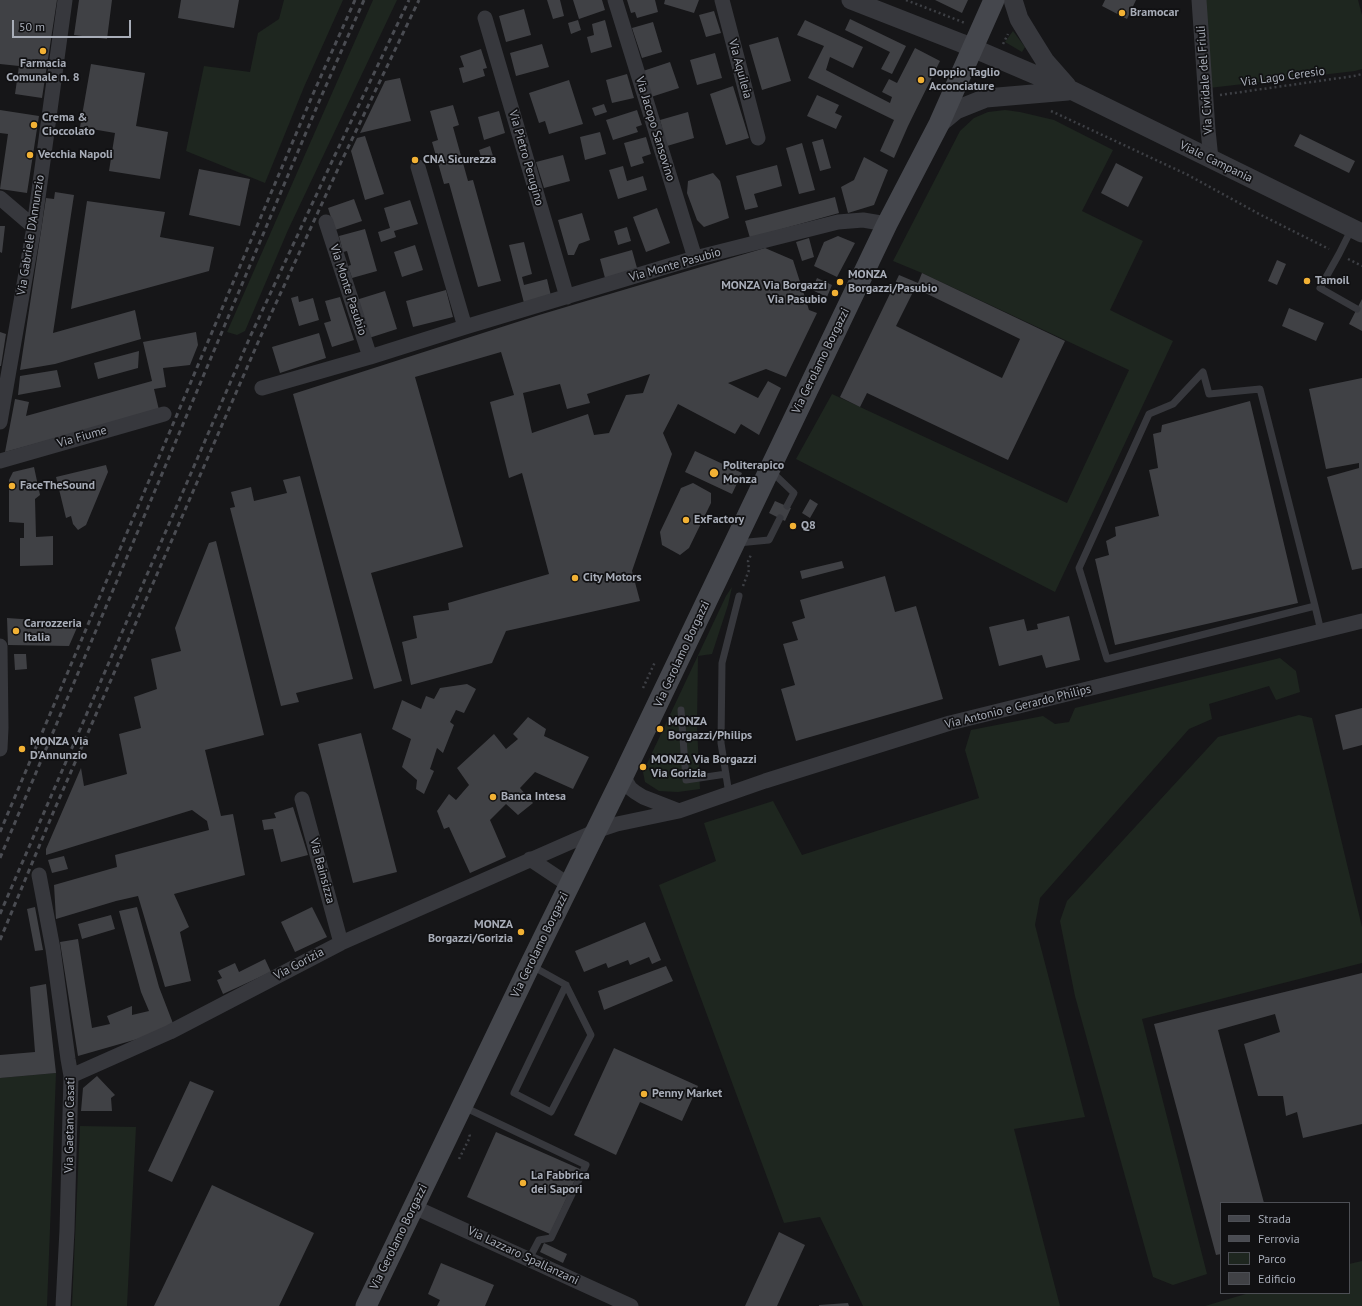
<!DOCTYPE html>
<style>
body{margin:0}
#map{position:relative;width:1362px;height:1306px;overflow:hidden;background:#161618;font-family:"PT Sans",sans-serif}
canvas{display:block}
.legend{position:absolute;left:1220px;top:1202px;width:130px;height:92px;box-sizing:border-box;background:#111113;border:1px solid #4d4f55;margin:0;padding:5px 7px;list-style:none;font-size:12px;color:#a8adb8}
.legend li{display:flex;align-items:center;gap:8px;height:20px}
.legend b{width:20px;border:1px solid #4d4f55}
.scale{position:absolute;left:12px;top:20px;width:119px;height:18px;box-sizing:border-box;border:2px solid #a8adb8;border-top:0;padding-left:5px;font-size:12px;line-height:14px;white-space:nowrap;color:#a8adb8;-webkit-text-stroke:3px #111113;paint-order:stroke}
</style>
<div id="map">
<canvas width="1362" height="1306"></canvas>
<ul class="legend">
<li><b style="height:5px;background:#45474d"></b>Strada</li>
<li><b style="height:5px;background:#4a4c52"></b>Ferrovia</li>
<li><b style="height:11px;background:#1e261f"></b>Parco</li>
<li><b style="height:11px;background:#404145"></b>Edificio</li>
</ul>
<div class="scale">50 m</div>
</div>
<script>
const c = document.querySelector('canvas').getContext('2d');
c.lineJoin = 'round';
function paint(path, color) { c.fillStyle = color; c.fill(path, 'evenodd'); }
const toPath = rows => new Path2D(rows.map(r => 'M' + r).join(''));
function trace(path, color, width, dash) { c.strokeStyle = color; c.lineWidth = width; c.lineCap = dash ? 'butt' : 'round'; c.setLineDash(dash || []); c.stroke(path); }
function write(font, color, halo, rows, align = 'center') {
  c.font = font + ' "PT Sans",sans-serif'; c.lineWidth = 3.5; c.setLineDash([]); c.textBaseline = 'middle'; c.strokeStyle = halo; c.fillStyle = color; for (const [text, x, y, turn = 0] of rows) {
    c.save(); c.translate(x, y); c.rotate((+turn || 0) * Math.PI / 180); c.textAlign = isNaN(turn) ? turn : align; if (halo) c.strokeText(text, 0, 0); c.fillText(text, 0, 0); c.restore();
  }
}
const green = toPath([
 [284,0,343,0,304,87,265,183,186,151,204,66,250,72,258,33,279,19],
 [373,0,397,0,288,230,245,331,237,335,227,332],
 [1204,0,1358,0,1362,15,1362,69,1355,71,1209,88],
 [1013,31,1025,47,1022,52,1005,42],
 [1005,110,1020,112,1054,120,1113,150,1082,211,1143,241,1110,310,1173,341,1055,592,796,459,832,394,1067,503,1129,370,922,273,893,261,960,131,974,118,988,112],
 [732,587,728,605,712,654,698,656,697,726,700,789,678,792,659,791,645,782,643,772,726,596],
 [1280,658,1296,671,1300,692,1276,700,1269,686,1209,704,1212,719,1189,729,1040,898,1035,925,1085,1117,1014,1129,1060,1306,863,1306,820,1217,784,1223,659,885,716,861,704,823,773,801,802,855,979,798,965,750,971,730,1043,716,1055,724,1069,722,1075,708],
 [1299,715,1312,718,1362,927,1362,963,1142,1019,1207,1274,1173,1285,1153,1277,1075,996,1060,921,1067,901,1218,737],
 [56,1073,47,1306,0,1306,0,1078],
 [80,1126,136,1127,127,1306,72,1306],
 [1362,1261,1362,1306,1205,1306,1249,1293,1349,1293,1349,1264]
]);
const building = toPath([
 [0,0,57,0,42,98,15,94,19,66,0,64],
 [79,0,112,0,107,39,74,35],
 [181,0,239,0,234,28,178,18],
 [547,0,560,0,564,16,553,19],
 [573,0,602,0,605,10,579,19],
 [627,0,655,0,658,12,637,18,635,12,631,13],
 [665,0,699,0,694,13,664,4],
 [935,0,968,0,962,13],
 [1105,0,1136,0,1127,19,1102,6],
 [524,9,531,35,506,42,499,16],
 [714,11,721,33,706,37,699,15],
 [850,19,906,46,892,74,881,69,890,52,845,30],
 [578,20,581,30,571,34,568,23],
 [605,20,612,47,591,53,587,37,594,35,592,24],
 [805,20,863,47,853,68,830,57,826,70,890,103,892,97,882,92,889,79,897,83,915,48,940,61,908,126,894,158,880,151,894,120,808,78,824,46,797,35],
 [653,22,662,52,642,58,632,28],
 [778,37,791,81,762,90,749,45],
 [542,44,549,67,516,76,510,53],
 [481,49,487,68,483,69,485,76,463,83,459,68,464,67,460,56],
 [715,53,722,78,697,85,690,60],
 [670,62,679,88,651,97,643,71],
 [91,64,145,73,136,126,168,132,160,179,109,171,115,133,80,127],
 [627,74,634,98,612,103,606,80],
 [400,78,411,121,360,133,385,81],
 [569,80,583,124,549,134,545,121,539,123,529,93],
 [733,86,749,138,726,145,710,94],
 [817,95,839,105,835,113,842,116,836,129,807,116],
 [604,104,607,112,595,116,592,108],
 [453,105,459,125,453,127,468,181,473,180,501,281,478,287,449,183,444,184,432,142,438,140,430,111],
 [0,110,39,116,27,193,0,189,8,134,0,133],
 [637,110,642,125,636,127,638,132,613,140,606,120],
 [499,111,505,133,484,140,478,117],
 [688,112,694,138,667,146,660,120],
 [600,132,606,154,585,160,580,137],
 [1300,134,1355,161,1349,173,1294,146],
 [365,136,384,194,365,200,351,151,357,138],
 [646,137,651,154,642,157,644,163,631,167,624,143],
 [823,139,831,168,820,171,812,142],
 [802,143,815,190,799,194,786,148],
 [490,146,493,156,482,160,479,150],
 [563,155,570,181,544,188,536,162],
 [864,157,888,170,874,205,848,213,841,187,854,180],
 [1116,163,1143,177,1128,207,1101,193],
 [777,165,782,186,754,194,758,207,745,210,736,176],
 [623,166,627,181,643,176,647,190,618,199,609,170],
 [199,169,250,179,240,226,189,215],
 [713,173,720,181,729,218,704,227,697,220,687,193,688,181],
 [55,192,74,195,53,333,135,310,141,339,55,364,20,370,46,198,54,199],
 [835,197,839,213,750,238,745,221],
 [354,199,362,221,335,230,328,208],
 [410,200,418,224,394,231,396,237,381,242,378,232,390,228,384,208],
 [87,201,165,212,160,237,214,247,209,271,71,309],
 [657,208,670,243,646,252,633,217],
 [582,213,590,240,579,244,574,255,568,255,558,220],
 [0,226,5,226,2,253,0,252],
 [627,227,631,241,618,245,614,231],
 [365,229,377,271,352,278,348,266,351,265,347,251,343,252,339,236],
 [838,236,855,243,837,277,814,266,824,242],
 [809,238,814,257,802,261,796,242],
 [524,242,532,274,522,277,524,285,547,279,551,296,524,303,509,245],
 [415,245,423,270,402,277,394,252],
 [765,248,793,260,809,310,817,313,786,377,766,369,728,383,758,398,768,381,781,388,759,435,741,424,735,434,678,404,663,433,672,454,632,571,640,601,506,631,492,663,411,685,402,642,417,638,413,616,449,610,448,603,549,574,522,473,509,478,490,402,514,395,501,352,415,377,463,547,371,573,402,681,374,689,293,394,539,315,640,285],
 [650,374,643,393,626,395,609,433,594,435,588,414,532,433,523,393,560,384,567,409,590,403,587,394],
 [632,250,637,268,605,278,600,259],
 [1277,260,1286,264,1277,285,1268,281],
 [922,273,1065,341,1008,460,867,393,860,407,840,397,899,275,918,283],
 [915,288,1020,339,1002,378,896,326],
 [817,278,832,285,827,297,812,290],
 [446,290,453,317,413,327,406,301],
 [385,291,397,329,369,338,356,300],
 [298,296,299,302,313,298,319,320,299,326,291,298],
 [340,297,354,340,332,347,324,323,331,321,325,301],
 [1362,299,1362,331,1349,324],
 [1289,308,1324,323,1316,341,1282,326],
 [0,332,6,334,1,366,0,366],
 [196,332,198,345,190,365,163,368,166,387,154,389,159,410,5,452,15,399,29,402,26,416,152,381,143,342],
 [319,333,326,358,280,373,272,347],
 [139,351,138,368,98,379,94,363],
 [57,370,61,387,18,395,20,376],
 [1362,378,1362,568,1352,570,1327,477,1359,468,1359,463,1326,469,1309,389],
 [1250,401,1298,603,1115,645,1095,559,1109,555,1106,541,1116,536,1115,527,1159,516,1149,470,1158,468,1153,434,1161,432,1162,425],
 [695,451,742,473,732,494,685,472],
 [106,465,108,472,86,525,78,530,73,524,71,516,66,518,56,477],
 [34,467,40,495,35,499,36,537,53,536,53,565,20,566,20,538,24,538,24,523,9,522,9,480,13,472],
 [300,476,353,679,296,693,299,702,281,706,230,508,235,507,231,492,251,487,254,501,287,493,283,480],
 [693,483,711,493,711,503,689,548,680,555,662,545,660,532,681,488],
 [810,499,818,504,810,518,802,513],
 [775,501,791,508,785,521,769,513],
 [216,541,264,735,205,750,221,816,233,814,245,875,174,894,189,927,180,932,191,981,165,987,138,896,116,901,56,919,54,885,117,867,115,855,209,830,207,821,192,810,46,855,46,849,81,768,84,786,127,774,119,734,141,728,134,697,157,689,151,659,181,651,175,628,209,543],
 [842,561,844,568,802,579,800,571],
 [885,576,895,612,916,606,943,699,796,741,781,689,795,685,783,644,798,640,792,622,805,618,800,600],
 [1069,616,1080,660,1046,668,1042,655,999,666,989,627,1024,619,1027,631,1038,629,1037,624],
 [7,618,79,623,69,646,8,645],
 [14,654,26,654,27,669,15,670],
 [467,684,476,689,464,713,456,710,450,722,454,725,443,753,437,748,430,769,434,771,424,794,416,789,417,780,402,767,411,739,392,729,402,700,421,709,426,696,434,699,440,688],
 [1362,708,1362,745,1343,750,1335,715],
 [528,717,546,729,544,736,589,757,573,789,535,772,520,788,533,803,518,815,506,804,490,820,506,857,470,873,449,827,444,829,437,811,449,794,456,800,469,785,457,768,494,734,506,749,518,739,513,734],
 [361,733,397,872,353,883,318,744],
 [293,807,308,855,281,862,273,829,264,830,262,820,276,818,274,813],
 [64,856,68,869,52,873,48,860],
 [35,907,43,950,35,951,27,909],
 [137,907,159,987,174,1026,162,1032,78,1056,60,942,78,939,92,1028,110,1024,107,1016,132,1006,132,1015,149,1011,141,992,119,911],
 [312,907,327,937,295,952,281,922],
 [111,915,115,929,82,939,78,924],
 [645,922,661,960,652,964,649,957,630,965,628,960,608,968,606,963,584,972,575,951],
 [265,959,271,972,223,994,217,980,222,978,218,971,235,963,239,972],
 [666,966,673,981,604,1010,598,991],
 [1362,973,1362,1124,1303,1138,1297,1112,1286,1116,1283,1096,1258,1096,1244,1044,1280,1032,1275,1014,1218,1030,1264,1203,1221,1203,1221,1254,1216,1255,1154,1024],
 [46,984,56,1073,0,1078,0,1055,35,1052,30,987],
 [614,1048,698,1086,682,1121,640,1102,616,1155,574,1135],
 [97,1076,115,1095,111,1098,112,1111,81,1111,83,1088],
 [190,1081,214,1091,172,1182,148,1171],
 [496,1132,580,1169,550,1234,467,1197],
 [212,1185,314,1233,279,1306,154,1306],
 [779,1232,805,1245,777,1306,745,1306],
 [544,1243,567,1254,563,1263,540,1252],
 [441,1263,494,1285,485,1306,437,1306,440,1300,428,1294],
 [848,1303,849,1306,819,1306,819,1305]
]);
const path = toPath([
 [906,0,965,23],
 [1003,44,1008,34],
 [1220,95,1354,76,1362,74],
 [1051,111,1188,175,1261,215,1329,249],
 [1348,259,1362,266],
 [743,586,749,570,748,561,751,555],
 [643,688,655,662],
 [459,1159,470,1137,469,1133]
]);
const service = toPath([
 [1352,228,1339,254,1320,288,1357,309],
 [771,471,794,493,787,506],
 [738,543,769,540,780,518],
 [1315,606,1107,659,1079,568,1149,414,1173,404,1203,372,1209,394,1260,389,1315,606,1321,631],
 [681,710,686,780,726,774],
 [729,794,721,743,722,663,739,596],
 [532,966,566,985,591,1035,551,1112,514,1093,566,985],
 [464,1107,586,1165,551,1238,539,1240,529,1259]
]);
const minor = toPath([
 [615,0,695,258],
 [722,0,758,138],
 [1199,0,1208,130,1211,159],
 [485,18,567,297],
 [418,167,465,327],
 [0,198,34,227],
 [326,222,370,357],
 [262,388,370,357,465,327,695,258,838,222,863,220,887,224],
 [0,422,34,227,65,0],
 [0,461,164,414],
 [0,646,1,728,0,749],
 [623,776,630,788,635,792,643,797,679,811],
 [302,799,341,943],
 [530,859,569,885],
 [39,875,53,949,68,1059,71,1076,67,1230,63,1306],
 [71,1076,170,1032,341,943,596,831,617,824,679,811,765,781,950,723,1362,621],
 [414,1207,631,1306]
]);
const tertiary = toPath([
 [851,0,961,43,1071,90,1362,233],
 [1013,0,1019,19,1030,37,1045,61,1067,86],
 [939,124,956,110,986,98,1068,91]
]);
const secondary = toPath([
 [366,1306,530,965,623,776,887,224,939,124,994,0]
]);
const rail = toPath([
 [0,832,313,94,355,0],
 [0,858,321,97,364,0],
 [0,914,250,337,335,155,409,0],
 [0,940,53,813,259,340,343,158,419,0]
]);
const markers = [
 [1122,13,4,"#f2b134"],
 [43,51,4,"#f2b134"],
 [921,80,4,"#f2b134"],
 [34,125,4,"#f2b134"],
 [30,155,4,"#f2b134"],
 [415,160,4,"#f2b134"],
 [1307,281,4,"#f2b134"],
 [840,282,4,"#f2b134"],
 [835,293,4,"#f2b134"],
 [714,473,5,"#f2b134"],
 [12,486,4,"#f2b134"],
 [686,520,4,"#f2b134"],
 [793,526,4,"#f2b134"],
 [575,578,4,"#f2b134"],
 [16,631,4,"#f2b134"],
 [660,729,4,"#f2b134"],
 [22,749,4,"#f2b134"],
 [643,767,4,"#f2b134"],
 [493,797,4,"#f2b134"],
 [521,932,4,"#f2b134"],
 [644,1094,4,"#f2b134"],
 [523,1183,4,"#f2b134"]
];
const poiNames = [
 ["Bramocar",1130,13],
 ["Farmacia",43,64,"center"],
 ["Comunale n. 8",43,78,"center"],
 ["Doppio Taglio",929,73],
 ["Acconciature",929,87],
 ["Crema &",42,118],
 ["Cioccolato",42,132],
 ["Vecchia Napoli",38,155],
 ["CNA Sicurezza",423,160],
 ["MONZA",848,275],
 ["Borgazzi/Pasubio",848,289],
 ["Tamoil",1315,281],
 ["MONZA Via Borgazzi",827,286,"right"],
 ["Via Pasubio",827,300,"right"],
 ["Politerapico",723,466],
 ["Monza",723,480],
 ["FaceTheSound",20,486],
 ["ExFactory",694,520],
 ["Q8",801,526],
 ["City Motors",583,578],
 ["Carrozzeria",24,624],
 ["Italia",24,638],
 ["MONZA",668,722],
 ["Borgazzi/Philips",668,736],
 ["MONZA Via",30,742],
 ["D'Annunzio",30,756],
 ["MONZA Via Borgazzi",651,760],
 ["Via Gorizia",651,774],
 ["Banca Intesa",501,797],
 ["MONZA",513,925,"right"],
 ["Borgazzi/Gorizia",513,939,"right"],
 ["Penny Market",652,1094],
 ["La Fabbrica",531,1176],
 ["dei Sapori",531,1190]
];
const streetNames = [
 ["Via Aquileia",740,69,75],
 ["Via Lago Ceresio",1283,77,-8],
 ["Via Cividale del Friuli",1205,80,-94],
 ["Via Jacopo Sansovino",655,129,73],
 ["Via Pietro Perugino",526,158,74],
 ["Viale Campania",1216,162,26],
 ["Via Gabriele D'Annunzio",31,235,-81],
 ["Via Monte Pasubio",675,265,-16],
 ["Via Monte Pasubio",348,290,72],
 ["Via Gerolamo Borgazzi",821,361,-64],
 ["Via Fiume",82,437,-16],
 ["Via Gerolamo Borgazzi",682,654,-65],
 ["Via Antonio e Gerardo Philips",1018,707,-14],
 ["Via Bainsizza",322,871,75],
 ["Via Gerolamo Borgazzi",540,945,-64],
 ["Via Gorizia",299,964,-28],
 ["Via Gaetano Casati",70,1125,-89],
 ["Via Gerolamo Borgazzi",399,1237,-64],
 ["Via Lazzaro Spallanzani",523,1256,25]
];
paint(green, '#1e261f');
paint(building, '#404145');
trace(path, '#3d3f44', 2.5, [2, 3]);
trace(service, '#37383d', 7);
trace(minor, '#37383d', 15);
trace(tertiary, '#37383d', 19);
trace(secondary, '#45474d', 21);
trace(rail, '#4a4c52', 3, [5, 4]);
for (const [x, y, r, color] of markers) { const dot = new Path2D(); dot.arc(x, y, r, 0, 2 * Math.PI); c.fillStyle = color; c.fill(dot); trace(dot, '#111113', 1.5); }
write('bold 12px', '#a8adb8', '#111113', poiNames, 'left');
write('12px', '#a8adb8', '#111113', streetNames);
</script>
